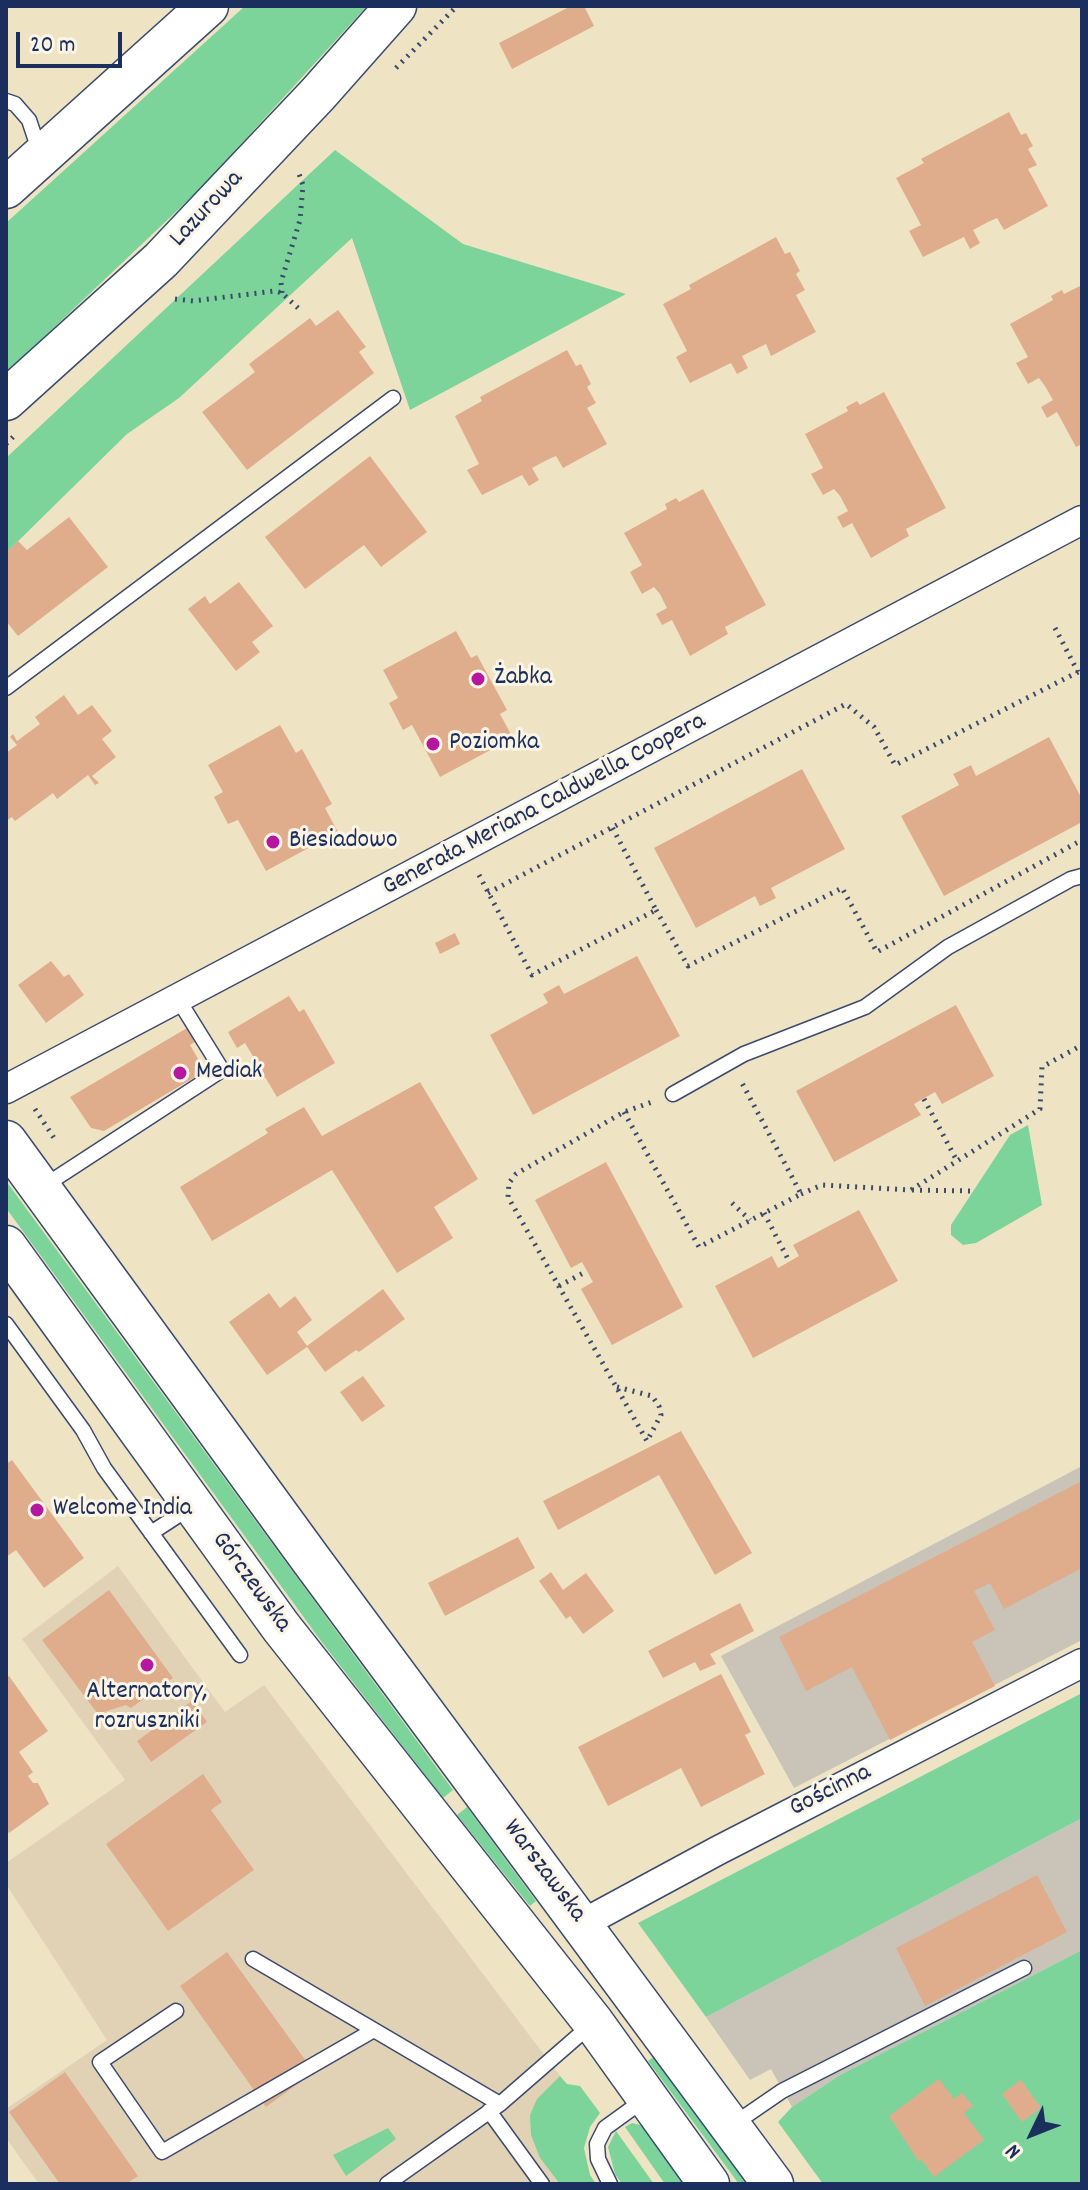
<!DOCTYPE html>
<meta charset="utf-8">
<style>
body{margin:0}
#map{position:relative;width:1088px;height:2190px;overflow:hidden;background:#eee4c4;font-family:Dekko,sans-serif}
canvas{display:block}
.frame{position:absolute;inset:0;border:8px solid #1b2f5e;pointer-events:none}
.north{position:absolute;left:992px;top:2094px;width:80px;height:80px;-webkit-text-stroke:6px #fcf5e5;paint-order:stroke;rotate:227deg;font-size:22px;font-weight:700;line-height:32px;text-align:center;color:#1b2f5e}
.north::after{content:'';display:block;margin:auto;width:28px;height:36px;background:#1b2f5e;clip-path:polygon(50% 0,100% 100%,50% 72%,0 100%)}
.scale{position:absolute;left:16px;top:32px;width:106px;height:36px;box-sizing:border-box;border:4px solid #1b2f5e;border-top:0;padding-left:10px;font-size:24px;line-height:28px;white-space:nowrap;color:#1b2f5e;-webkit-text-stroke:6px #fcf5e5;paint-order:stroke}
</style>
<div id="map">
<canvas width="1088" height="2190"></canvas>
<div class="frame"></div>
<div class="north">N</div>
<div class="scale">20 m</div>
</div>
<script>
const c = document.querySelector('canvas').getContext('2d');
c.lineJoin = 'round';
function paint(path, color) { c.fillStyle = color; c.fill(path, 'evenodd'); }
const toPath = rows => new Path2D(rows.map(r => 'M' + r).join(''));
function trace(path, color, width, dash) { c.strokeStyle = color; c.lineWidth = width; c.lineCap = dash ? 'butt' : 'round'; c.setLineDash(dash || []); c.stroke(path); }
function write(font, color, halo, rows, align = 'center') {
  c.font = font + ' Dekko,sans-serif'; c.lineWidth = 6; c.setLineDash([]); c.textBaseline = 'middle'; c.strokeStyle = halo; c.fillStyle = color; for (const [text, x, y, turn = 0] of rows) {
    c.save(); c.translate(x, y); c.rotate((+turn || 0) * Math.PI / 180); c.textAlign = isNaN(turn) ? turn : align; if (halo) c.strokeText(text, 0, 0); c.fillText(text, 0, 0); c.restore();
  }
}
const built = toPath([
 [118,1566,225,1712,264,1685,583,2106,567,2184,39,2184,6,2138,6,2109,107,2040,6,1884,6,1863,125,1780,22,1639]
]);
const industrial = toPath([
 [1082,1466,1082,1640,794,1788,721,1656],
 [1082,1818,1082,1950,840,2075,792,2107,771,2069,750,2080,706,2017]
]);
const green = toPath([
 [245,6,367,6,200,189,6,373,6,223],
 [335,150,463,244,626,294,410,410,352,238,179,398,127,434,6,553,6,458],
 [1028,1125,1042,1205,976,1243,963,1245,951,1235,951,1225,1010,1135],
 [6,1181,453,1790,443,1798,321,1641,6,1208],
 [1082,1693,1082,1818,706,2017,638,1923],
 [467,1807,536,1901,530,1906,457,1815],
 [1082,1950,1082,2184,823,2184,778,2122,792,2107,840,2075],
 [655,2056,748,2184,739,2184,648,2061],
 [560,2076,567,2084,580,2086,600,2113,590,2127,584,2148,590,2175,596,2184,560,2184,540,2158,531,2135,530,2115,537,2099],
 [632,2123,645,2126,685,2184,665,2184,625,2127],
 [388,2128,396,2139,346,2176,333,2155],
 [616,2131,654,2184,622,2184,615,2174,608,2147]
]);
const building = toPath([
 [571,6,584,6,594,26,512,69,499,43],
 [1009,112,1021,135,1026,133,1033,146,1028,149,1037,165,1028,169,1048,206,1004,230,997,218,988,222,973,230,980,243,970,249,964,237,923,257,909,231,921,225,896,178,924,163,921,159],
 [776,237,785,254,790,252,800,271,796,274,805,290,796,295,816,332,771,356,766,344,742,356,748,368,737,374,731,363,690,383,676,357,687,351,663,304,691,289,689,285],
 [1082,285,1082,444,1076,447,1057,412,1047,418,1041,407,1053,400,1045,386,1039,378,1028,384,1016,363,1028,357,1010,324,1053,300,1051,296,1062,290,1064,294],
 [338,310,366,347,359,352,374,373,247,470,202,412,255,372,249,364,310,318,316,326],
 [567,350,576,366,581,364,591,384,587,387,596,403,587,408,607,444,563,468,556,456,547,460,532,468,539,480,529,486,522,475,482,495,467,470,479,464,455,416,482,401,480,397],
 [884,392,946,508,906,529,909,536,871,558,852,523,843,528,837,517,848,511,840,496,834,489,823,495,811,474,823,468,805,434,848,411,846,407,857,401,860,405],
 [370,456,427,532,381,567,364,545,305,589,265,537],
 [703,489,766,605,725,627,728,634,690,656,672,620,662,625,656,614,667,608,660,594,654,587,642,594,630,572,642,565,624,533,667,509,665,504,676,498,679,502],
 [69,517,108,567,18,636,6,621,6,553,18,541,27,550],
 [239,582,273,626,252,642,260,652,236,671,188,609,205,596,210,604],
 [456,631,471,658,477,655,507,710,500,714,513,738,440,777,412,725,403,730,389,703,398,698,383,670],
 [64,695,78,715,92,705,112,731,102,739,116,757,92,776,99,783,95,785,88,775,57,799,53,793,15,821,12,817,6,821,6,753,17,745,10,737,13,734,17,741,40,724,35,717],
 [280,725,296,753,302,749,332,804,325,808,338,832,266,871,238,820,228,824,214,797,223,792,208,765],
 [1049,737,1082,799,1082,822,944,896,901,816,959,785,953,774,971,765,976,776],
 [802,769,845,849,771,888,776,898,760,906,755,896,696,928,654,848],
 [455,933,460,944,440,954,435,943],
 [637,956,680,1036,533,1115,490,1035,548,1003,543,994,559,985,564,994],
 [51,961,64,977,69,974,84,995,46,1023,18,985],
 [289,996,299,1012,304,1009,335,1063,277,1097,265,1077,260,1080,252,1066,257,1063,245,1043,237,1048,228,1032],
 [956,1005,994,1076,942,1104,935,1092,914,1104,921,1115,834,1162,796,1091],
 [187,1028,195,1042,190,1045,205,1071,104,1131,91,1128,70,1097],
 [420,1082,478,1179,434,1207,453,1238,397,1273,332,1170,212,1241,180,1187,268,1133,265,1129,304,1107,322,1136],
 [606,1162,683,1307,612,1345,581,1289,593,1282,582,1262,571,1268,535,1200],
 [859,1210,898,1281,753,1358,715,1286,772,1256,778,1268,799,1256,793,1245],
 [383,1289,405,1319,359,1352,356,1350,325,1372,307,1347,267,1375,229,1322,269,1293,280,1308,295,1296,312,1320,297,1332,307,1346],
 [363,1376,385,1406,362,1422,340,1392],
 [681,1431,752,1553,715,1575,659,1475,558,1530,543,1501],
 [12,1460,84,1558,44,1588,16,1550,6,1557,6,1464],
 [1082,1481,1082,1568,1004,1609,990,1583,974,1591,995,1630,972,1642,995,1686,890,1740,852,1667,806,1691,779,1637],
 [518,1537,535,1568,445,1616,428,1583],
 [551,1572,563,1590,586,1573,614,1611,583,1634,570,1616,566,1619,539,1581],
 [109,1590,173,1678,131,1708,126,1705,98,1714,42,1640],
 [740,1603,754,1631,710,1654,716,1664,700,1671,695,1662,663,1678,648,1651],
 [721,1674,751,1732,745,1735,765,1774,701,1807,681,1768,608,1806,578,1747],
 [9,1676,48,1731,19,1752,33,1772,28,1776,33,1783,38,1783,49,1804,9,1833,6,1829,6,1678],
 [192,1701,207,1722,151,1762,137,1741],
 [203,1774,222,1802,211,1810,254,1870,168,1931,106,1844],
 [1037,1875,1067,1932,925,2006,896,1948],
 [227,1952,314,2072,266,2107,180,1986],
 [65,2072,138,2176,126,2184,60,2184,9,2112],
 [939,2079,954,2099,962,2093,973,2106,964,2113,984,2140,934,2177,921,2159,919,2162,889,2116],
 [1021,2080,1041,2108,1022,2122,1002,2094]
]);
const path = toPath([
 [396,68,457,6],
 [282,293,281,282,300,220,303,185,298,171],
 [175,299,193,301,275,291,282,293,298,308],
 [6,444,14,436],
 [1055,628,1078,672],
 [479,875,532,975,656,910,612,827],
 [488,893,846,704,874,727,895,765,1082,670],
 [656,910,688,966,842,888,877,952,1082,840],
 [924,1099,957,1161],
 [35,1109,56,1141],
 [624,1112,699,1247,801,1194,742,1083],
 [912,1190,973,1191],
 [801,1194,822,1185,911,1190,1040,1109,1042,1067,1082,1045],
 [732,1203,750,1220],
 [764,1213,789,1261],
 [559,1286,587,1271],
 [617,1387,652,1396,659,1406,661,1415,647,1441,508,1197,509,1183,516,1174,624,1112,652,1102]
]);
const lane = toPath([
 [6,101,15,104,29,120,37,144,37,151],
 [6,688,393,398],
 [673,1094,744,1054,865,1007,948,947,1071,879,1082,876],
 [44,1186,222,1070,178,999],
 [6,1324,83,1430,104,1468,240,1655],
 [151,1533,191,1507],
 [253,1959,500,2104],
 [176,2011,100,2062,162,2152,374,2030],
 [489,2111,542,2184],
 [731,2126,782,2091,1024,1968],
 [387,2184,500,2104,593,2023],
 [610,2184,598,2159,597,2144,605,2128,645,2099]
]);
const street = toPath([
 [6,1089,1082,520],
 [582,1924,717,1851,1082,1663]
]);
const secondary = toPath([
 [6,188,208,6],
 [6,400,161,260,318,94,396,6],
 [6,1141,312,1561,773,2184],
 [6,1246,281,1627,593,2022,709,2184]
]);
const markers = [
 [478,679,8,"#b5179e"],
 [433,744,8,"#b5179e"],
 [273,842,8,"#b5179e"],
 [180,1073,8,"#b5179e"],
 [37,1510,8,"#b5179e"],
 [147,1665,8,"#b5179e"]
];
const streetNames = [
 ["Lazurowa",208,210,-47],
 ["Generała Meriana Caldwella Coopera",545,806,-28],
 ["Górczewska",250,1583,54],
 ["Gościnna",831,1792,-27],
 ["Warszawska",543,1872,53]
];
const poiNames = [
 ["Żabka",494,679],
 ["Poziomka",449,744],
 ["Biesiadowo",289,842],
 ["Mediak",196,1073],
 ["Welcome India",53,1510],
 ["Alternatory,",147,1693,"center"],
 ["rozruszniki",147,1723,"center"]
];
paint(built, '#e1d2b6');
paint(industrial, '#c9c3b8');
paint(green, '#7cd49a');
paint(building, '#e0ad8c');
trace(lane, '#3b4a6d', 17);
trace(street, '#3b4a6d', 31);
trace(secondary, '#3b4a6d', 43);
trace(path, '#3b4a6d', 5, [2, 6]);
trace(lane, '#fff', 14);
trace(street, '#fff', 28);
trace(secondary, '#fff', 40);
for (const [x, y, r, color] of markers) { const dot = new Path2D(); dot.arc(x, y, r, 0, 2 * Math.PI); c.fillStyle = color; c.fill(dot); trace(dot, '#fcf5e5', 3); }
write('26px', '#1b2f5e', '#fcf5e5', streetNames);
write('26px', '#1b2f5e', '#fcf5e5', poiNames, 'left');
</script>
